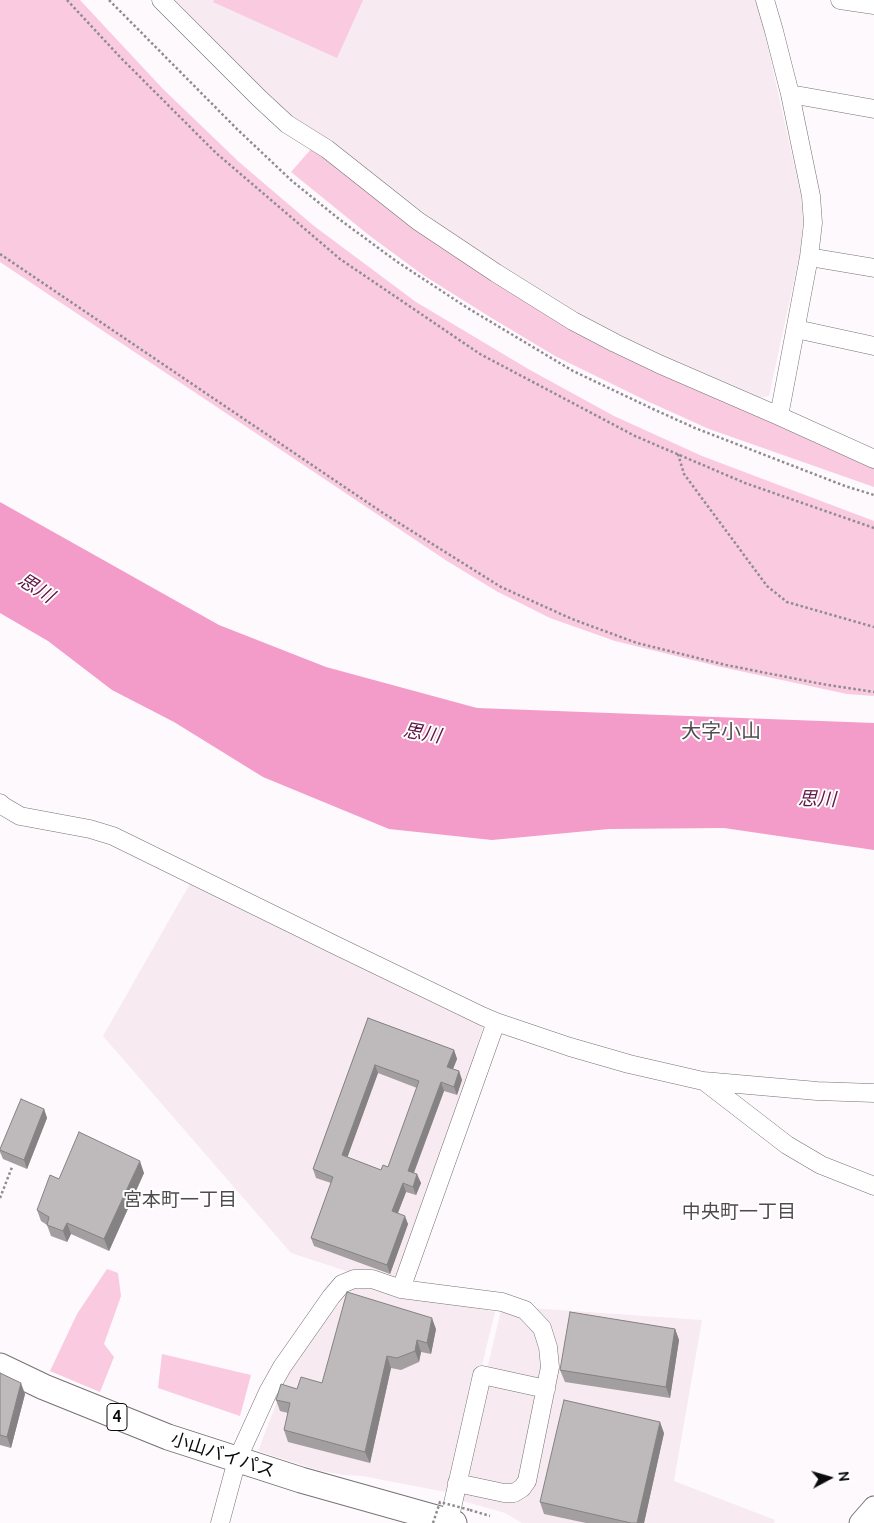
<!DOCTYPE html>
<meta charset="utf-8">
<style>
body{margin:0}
#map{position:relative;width:874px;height:1523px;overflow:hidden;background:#fef9fc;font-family:Ubuntu,sans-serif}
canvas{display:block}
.north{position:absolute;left:804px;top:1453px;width:50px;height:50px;-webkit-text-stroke:4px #fff;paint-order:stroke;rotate:84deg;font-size:14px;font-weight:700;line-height:20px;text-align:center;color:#0c0b0c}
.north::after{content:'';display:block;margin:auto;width:18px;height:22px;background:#0c0b0c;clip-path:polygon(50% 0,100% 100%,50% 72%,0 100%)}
</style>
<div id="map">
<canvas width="874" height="1523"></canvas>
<div class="north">N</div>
</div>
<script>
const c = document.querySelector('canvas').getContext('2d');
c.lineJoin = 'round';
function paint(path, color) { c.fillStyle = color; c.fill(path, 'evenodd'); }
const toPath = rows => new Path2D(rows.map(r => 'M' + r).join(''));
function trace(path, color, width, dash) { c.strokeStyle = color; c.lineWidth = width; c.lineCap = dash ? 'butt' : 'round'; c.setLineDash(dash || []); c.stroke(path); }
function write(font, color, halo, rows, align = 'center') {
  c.font = font + ' Ubuntu,"Noto Sans JP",sans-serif'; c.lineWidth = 4; c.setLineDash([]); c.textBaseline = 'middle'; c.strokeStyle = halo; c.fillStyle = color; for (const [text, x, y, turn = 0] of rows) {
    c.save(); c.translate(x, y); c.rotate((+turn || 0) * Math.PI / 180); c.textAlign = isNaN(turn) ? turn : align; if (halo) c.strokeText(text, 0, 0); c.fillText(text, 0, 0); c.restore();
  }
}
const built = toPath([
 [170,0,755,0,761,16,801,196,803,221,800,253,769,396,758,398,658,355,571,311,461,240,328,141,275,106],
 [196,873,488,1011,401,1289,291,1253,103,1036],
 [375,1287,495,1312,451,1493,362,1476,344,1475,321,1471,258,1451,293,1360,351,1289],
 [502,1306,702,1320,674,1481,775,1520,774,1523,522,1523,505,1513,456,1499]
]);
const green = toPath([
 [0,0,80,0,163,89,239,162,314,226,416,302,530,370,614,416,702,456,874,521,874,696,847,694,721,667,615,641,550,618,498,592,447,561,0,262],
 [214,0,363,0,337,58,213,2],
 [312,148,434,243,497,284,563,324,874,464,874,487,709,429,647,401,555,356,490,317,423,275,370,236,291,172],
 [107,1269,118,1273,121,1296,104,1344,114,1357,100,1392,50,1371,77,1314],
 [162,1354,251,1375,240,1416,158,1388]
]);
const water = toPath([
 [0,502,219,625,326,667,477,708,874,723,874,850,724,828,609,829,492,840,389,829,263,777,174,722,112,690,48,641,0,613]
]);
const path = toPath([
 [67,0,120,57,216,153,340,259,480,354,635,436,745,483,874,528],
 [109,0,238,130,292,181,339,219,396,261,466,307,573,371,653,409,695,428,845,486,874,495],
 [0,254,383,513,501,587,572,619,637,643,726,665,822,684,874,692],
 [678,454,684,474,767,586,787,602,874,627],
 [0,1198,12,1167],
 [470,1510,490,1516]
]);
const minor = toPath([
 [161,0,260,99,287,124,327,149,418,221,496,273,573,321,615,343,659,364,779,416,874,459],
 [765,0,774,31,790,94,811,196,813,223,809,257,779,416],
 [840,0,874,5],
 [790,94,874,109],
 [809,257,874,268],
 [796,329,874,346],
 [0,803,3,806,20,816,90,829,113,836,333,944,482,1016,496,1022,570,1047,629,1064,703,1081,817,1091,874,1093],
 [704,1081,787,1145,821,1165,874,1186],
 [401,1289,496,1022],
 [449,1521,482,1375,546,1389],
 [220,1523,237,1460,268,1392,282,1367,331,1297,342,1284,354,1279,372,1279,401,1289,502,1302,525,1310,542,1328,548,1347,550,1367,527,1481,522,1488,514,1493,504,1493,457,1483]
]);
const major = toPath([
 [860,1523,874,1507]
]);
const highway = toPath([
 [0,1366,44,1387,168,1437,301,1480,454,1523]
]);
const pathBridge = toPath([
 [433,1523,440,1502,470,1510]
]);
const wall = toPath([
 [368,1018,454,1050,457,1059,453,1069,459,1071,462,1080,457,1095,444,1091,414,1173,421,1183,416,1195,406,1192,398,1213,408,1224,390,1274,314,1246,311,1238,331,1183,316,1178,313,1169],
 [378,1073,417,1088,388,1167,381,1170,347,1157],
 [44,1109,47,1118,27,1169,3,1159,0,1152,0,1149],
 [144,1173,109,1251,71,1234,67,1242,51,1236,47,1225,41,1221,37,1210,59,1179],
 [436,1329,431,1354,421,1352,419,1362,401,1370,391,1368,370,1463,288,1442,284,1430,288,1413,280,1411,276,1400,297,1389,322,1383],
 [675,1329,679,1340,670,1398,565,1382,560,1370],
 [0,1373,25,1394,11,1448,0,1445],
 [664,1433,644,1523,586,1523,544,1514,540,1502]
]);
const shadedWall = toPath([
 [454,1050,457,1059,450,1076,447,1067],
 [375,1065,378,1073,345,1164,342,1155],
 [459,1071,462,1080,457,1095,454,1087],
 [441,1082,444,1091,411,1180,408,1171],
 [44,1109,47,1118,27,1169,24,1160],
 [140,1161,144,1173,109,1251,104,1239],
 [417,1174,421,1183,416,1195,413,1187],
 [403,1183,406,1192,395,1220,392,1211],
 [405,1216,408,1224,390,1274,387,1265],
 [67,1223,71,1234,67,1242,63,1231],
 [432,1318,436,1329,431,1354,427,1343],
 [675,1329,679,1340,670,1398,666,1387],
 [417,1340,421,1352,419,1362,415,1351],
 [387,1356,391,1368,370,1463,365,1452],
 [21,1383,25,1394,11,1448,7,1437],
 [660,1422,664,1433,644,1523,637,1523]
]);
const building = toPath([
 [368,1018,454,1050,447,1067,459,1071,454,1087,441,1082,408,1171,417,1174,413,1187,403,1183,392,1211,405,1216,387,1265,311,1238,333,1177,313,1169,368,1018],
 [375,1065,419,1081,388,1167,383,1165,381,1170,342,1155,375,1065],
 [21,1099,44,1109,24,1160,0,1150,0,1149,21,1099],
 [79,1132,140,1161,104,1239,67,1223,63,1231,47,1225,49,1217,37,1210,50,1175,59,1179,79,1132],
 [347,1292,432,1318,427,1343,417,1340,415,1351,397,1358,387,1356,365,1452,284,1430,290,1403,276,1400,281,1384,297,1389,301,1377,322,1383,347,1292],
 [570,1312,675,1329,666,1387,560,1370,570,1312],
 [0,1373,21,1383,7,1437,0,1435,0,1373],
 [564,1400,660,1422,637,1523,631,1523,540,1502,564,1400]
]);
const shields = [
 [117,1417,20]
];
const shieldNames = [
 ["4",117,1417]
];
const streetNames = [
 ["小山バイパス",223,1455,18]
];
const waterNames = [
 ["思川",36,588,32],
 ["思川",422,733,10],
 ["思川",817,799,2]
];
const neighbourhoodNames = [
 ["宮本町一丁目",180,1200],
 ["中央町一丁目",739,1212]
];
const quarterNames = [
 ["大字小山",721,731]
];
paint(built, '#f7eaf0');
paint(green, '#f9cae0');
paint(water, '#f39bc9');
trace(minor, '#767274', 19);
trace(major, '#767274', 23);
trace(highway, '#767274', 27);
trace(path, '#8f8c8e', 2.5, [2.5, 2.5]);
trace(minor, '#fff', 18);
trace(major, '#fff', 21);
trace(highway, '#fff', 25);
trace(pathBridge, '#8f8c8e', 2.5, [2.5, 2.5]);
paint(wall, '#a39fa1');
paint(shadedWall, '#858283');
paint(building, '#beb9bb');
trace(building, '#858283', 1);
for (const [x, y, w] of shields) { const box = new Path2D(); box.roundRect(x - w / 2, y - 13.5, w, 27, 4); c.fillStyle = '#fff'; c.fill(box); trace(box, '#0c0b0c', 1); }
write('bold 16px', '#0c0b0c', null, shieldNames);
write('18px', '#0c0b0c', '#fff', streetNames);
write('italic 19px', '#611644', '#fff', waterNames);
write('19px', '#504c4e', '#fff', neighbourhoodNames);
write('20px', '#504c4e', '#fff', quarterNames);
</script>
